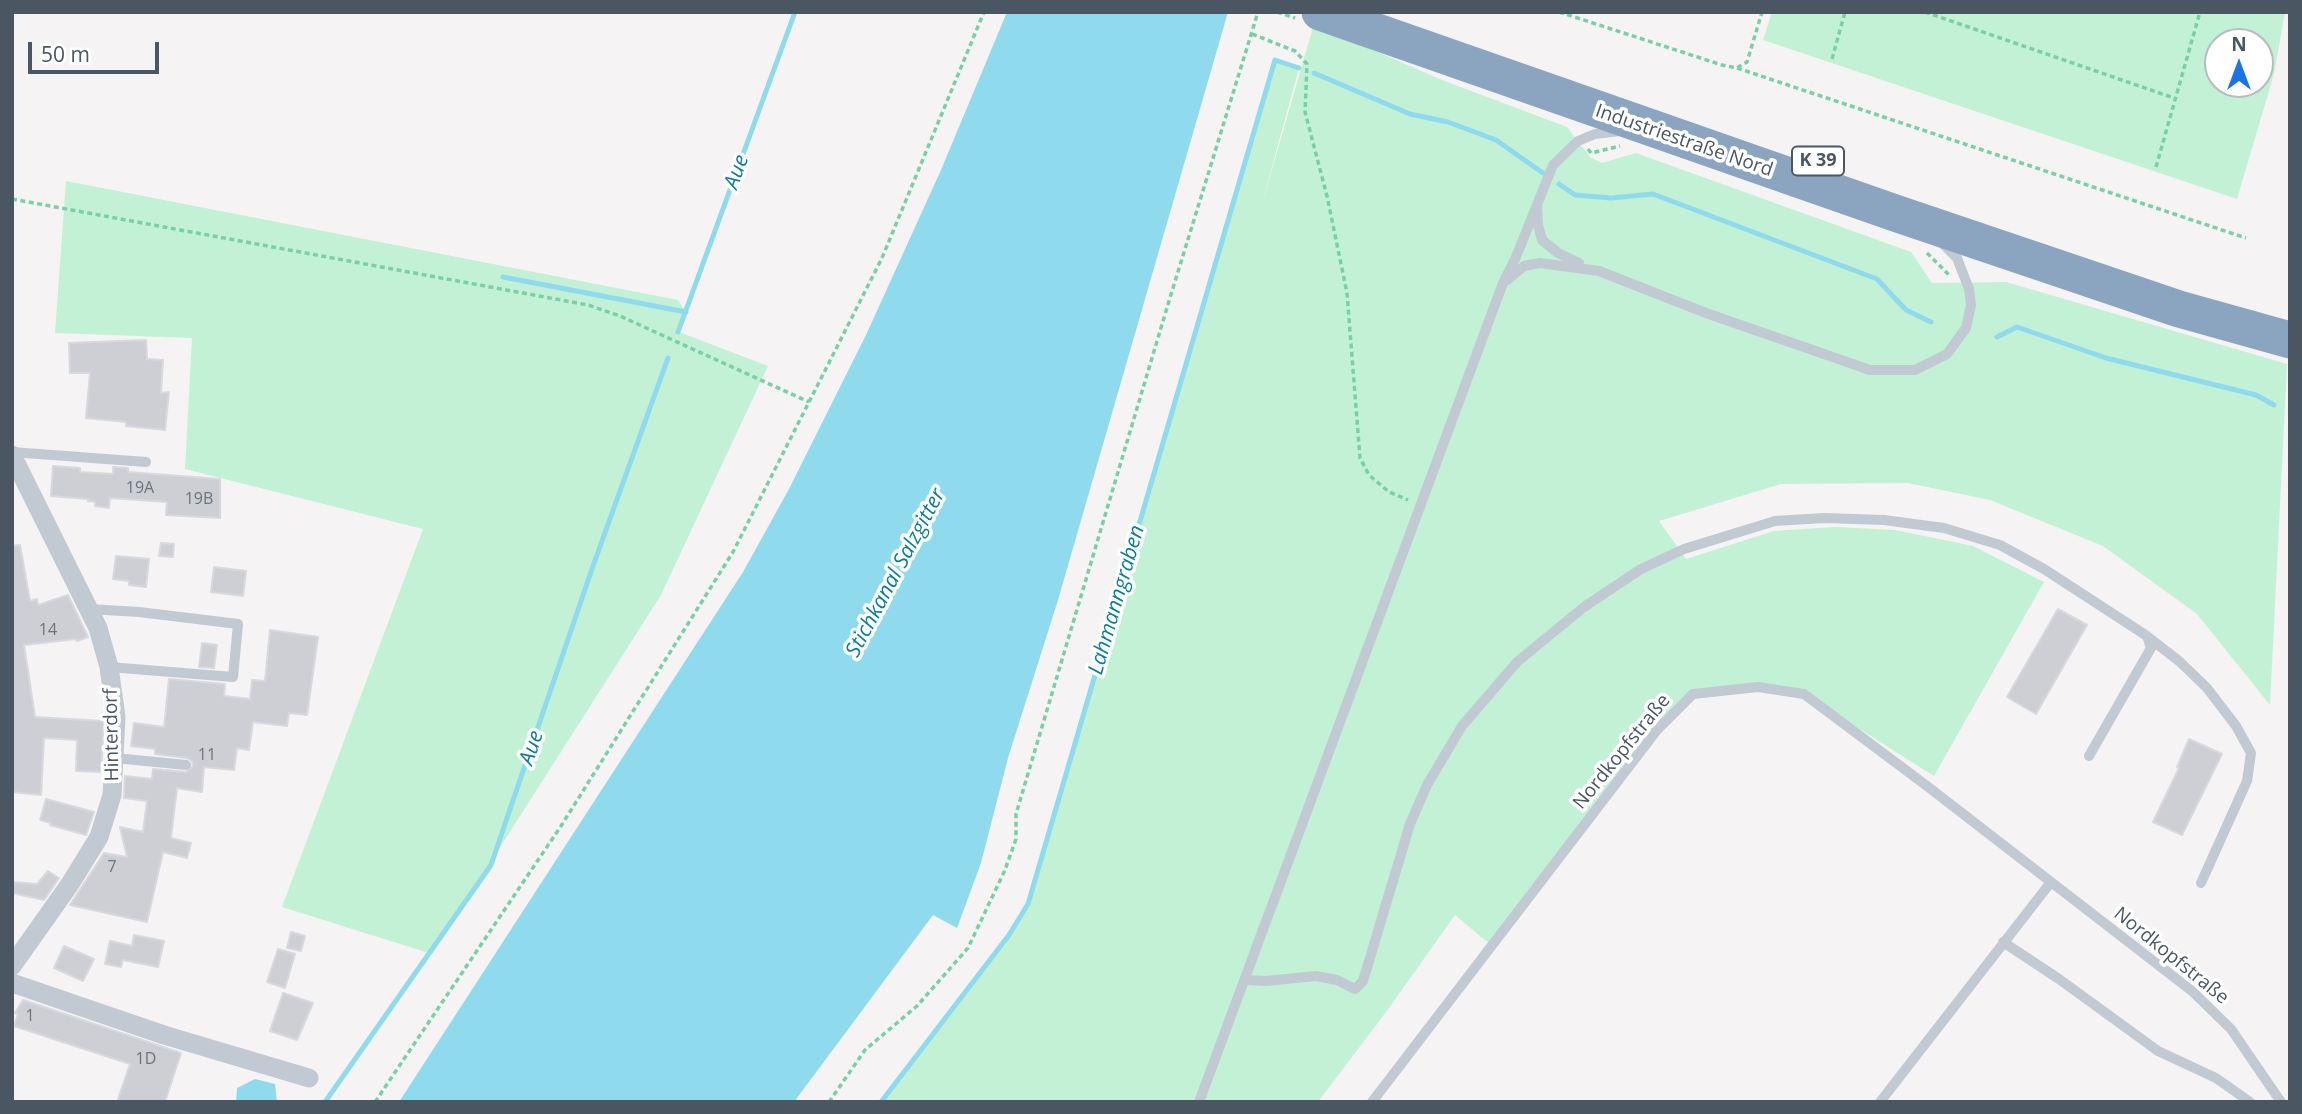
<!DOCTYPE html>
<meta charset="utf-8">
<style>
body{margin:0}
#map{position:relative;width:2302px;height:1114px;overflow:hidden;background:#f5f3f3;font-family:"Open Sans",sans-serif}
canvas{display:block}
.frame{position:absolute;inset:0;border:14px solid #4a5661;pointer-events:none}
.north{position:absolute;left:2204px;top:28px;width:70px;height:70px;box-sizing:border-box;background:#fff;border:2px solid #b7bbc0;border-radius:50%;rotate:0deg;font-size:19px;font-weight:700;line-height:28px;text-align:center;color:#4a5661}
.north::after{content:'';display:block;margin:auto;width:24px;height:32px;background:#1a73e8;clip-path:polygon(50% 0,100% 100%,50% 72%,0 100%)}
.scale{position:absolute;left:28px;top:42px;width:131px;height:32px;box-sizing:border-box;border:4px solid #4a5661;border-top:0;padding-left:9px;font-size:21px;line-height:24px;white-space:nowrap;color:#4a5661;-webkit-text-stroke:5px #fff;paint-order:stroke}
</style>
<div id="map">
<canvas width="2302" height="1114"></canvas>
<div class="frame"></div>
<div class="north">N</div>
<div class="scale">50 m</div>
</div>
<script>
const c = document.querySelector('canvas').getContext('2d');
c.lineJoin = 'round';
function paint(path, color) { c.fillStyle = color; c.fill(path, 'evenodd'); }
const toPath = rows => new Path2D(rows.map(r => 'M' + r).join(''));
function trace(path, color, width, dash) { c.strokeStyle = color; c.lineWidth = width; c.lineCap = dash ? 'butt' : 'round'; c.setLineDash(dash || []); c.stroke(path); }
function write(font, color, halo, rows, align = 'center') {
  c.font = font + ' "Open Sans",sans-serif'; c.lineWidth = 7; c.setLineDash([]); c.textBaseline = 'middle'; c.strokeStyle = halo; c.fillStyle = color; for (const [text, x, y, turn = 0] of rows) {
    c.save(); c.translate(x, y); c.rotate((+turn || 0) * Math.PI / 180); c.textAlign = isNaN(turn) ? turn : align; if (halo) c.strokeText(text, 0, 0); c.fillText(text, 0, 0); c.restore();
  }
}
const green = toPath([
 [1772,12,2285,12,2274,74,2237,199,1763,40],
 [2218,42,2260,42,2260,84,2218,84],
 [1314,24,1442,80,1567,127,1590,157,1602,163,1636,153,1911,252,1932,283,2006,282,2287,364,2270,705,2197,614,2103,546,1990,500,1908,483,1781,484,1659,521,1686,559,1774,531,1835,527,1895,530,1973,546,2044,582,1934,776,1804,694,1758,687,1693,694,1657,730,1492,946,1455,915,1389,1008,1318,1102,881,1102,1009,935,1028,904,1275,60,1299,68,1261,207],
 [66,181,678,300,686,312,679,332,768,366,661,595,432,954,282,907,423,529,185,469,192,338,55,333]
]);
const water = toPath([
 [1007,12,1228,12,1058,600,1008,758,981,863,957,928,933,915,794,1102,399,1102,743,572,789,489,866,335,941,170],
 [255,1079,275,1084,277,1102,236,1102,237,1088]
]);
const stream = toPath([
 [1314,73,1410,114,1448,122,1496,140,1543,173],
 [1559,184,1575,195,1611,198,1653,194,1877,279,1906,310,1931,322],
 [503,277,686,312],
 [678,332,795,12],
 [1997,337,2017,327,2106,358,2256,395,2274,405],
 [325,1102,491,865,593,566,668,358],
 [881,1102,1009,935,1028,904,1275,60,1299,68]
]);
const building = toPath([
 [146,340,147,359,163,360,161,393,169,392,165,430,126,426,126,422,86,418,90,373,70,373,69,343,146,340],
 [53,466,80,468,80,472,113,474,113,467,128,468,128,472,220,479,220,518,166,515,167,502,110,498,109,508,95,506,95,502,88,501,88,499,51,496,53,466],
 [161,543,174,544,173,557,159,556,161,543],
 [20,545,30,601,37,599,38,605,68,595,88,637,77,641,76,639,24,645,35,717,104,721,101,772,76,771,77,740,44,738,41,795,12,792,12,546,20,545],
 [116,556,149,559,146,587,129,585,129,581,113,579,116,556],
 [214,567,246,571,243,596,211,592,214,567],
 [2058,609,2087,625,2036,714,2007,697,2058,609],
 [270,630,318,637,307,715,289,713,287,726,253,722,249,750,237,748,234,770,204,767,202,792,177,788,171,838,191,843,187,858,163,852,147,922,70,905,104,853,127,857,120,827,143,832,147,801,124,798,125,776,152,779,153,769,186,772,193,766,192,761,187,758,155,754,155,749,131,746,134,723,164,727,169,679,225,684,224,696,250,699,252,680,265,681,270,630],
 [202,643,217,645,214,668,199,667,202,643],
 [2189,739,2222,754,2182,835,2153,822,2179,768,2177,767,2189,739],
 [46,799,94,812,86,835,50,825,51,823,40,820,46,799],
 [48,871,59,878,44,900,12,893,12,882,37,884,48,871],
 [291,932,305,936,301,951,287,948,291,932],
 [134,935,164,941,158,967,123,960,121,967,105,964,110,941,132,946,134,935],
 [64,946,94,959,83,981,54,968,64,946],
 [278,949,295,954,285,988,267,982,278,949],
 [283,993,313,1003,297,1040,270,1031,283,993],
 [23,1000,181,1053,165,1102,117,1102,130,1064,14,1026,18,1014,15,1013,23,1000]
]);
const path = toPath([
 [1277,12,1295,18],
 [1559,12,1722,65,1737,68,1747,62,1762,12],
 [1925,12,2174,98],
 [1252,34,1295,51,1307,64,1305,112,1327,196,1347,293,1360,458,1369,475,1389,492,1408,500],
 [1832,59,1845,12],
 [1737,68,2246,238],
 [1588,149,1591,153,1620,146],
 [2156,167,2200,12],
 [12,199,588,305,620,316,809,402],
 [1927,253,1949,275],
 [375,1102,561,826,733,552,882,258,984,12],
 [829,1102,865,1050,917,1006,968,948,1005,870,1016,839,1016,814,1169,301,1258,12]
]);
const lane = toPath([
 [1537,205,1538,225,1542,240,1558,253,1579,263],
 [1506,281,1524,266,1540,263,1599,271,1706,313,1870,370,1915,370,1947,354,1966,328,1971,305,1969,289,1957,258,1943,244],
 [12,452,146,462],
 [89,609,139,612,238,624,233,677,109,667],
 [2148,637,2179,661,2207,688,2236,726,2251,753,2247,781,2201,883],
 [115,758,186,765],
 [2003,942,2059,979,2158,1051,2216,1078,2250,1102],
 [1245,980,1266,981,1316,976,1337,980,1355,989,1363,981,1410,824,1427,785,1462,726,1517,662,1584,607,1641,569,1684,549,1775,521,1824,518,1884,520,1944,528,2000,545,2044,569,2147,636,2151,648,2089,756],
 [1199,1102,1503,283,1516,257,1553,165,1578,141,1595,134,1620,131],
 [1372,1102,1657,730,1693,694,1758,687,1804,694,1927,786,2192,991,2231,1029,2281,1102],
 [1880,1102,2051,882]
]);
const street = toPath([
 [12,455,98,628,109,667,116,717,112,795,99,837,70,884,12,966],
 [12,983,164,1035,309,1078]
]);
const highway = toPath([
 [1320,12,1895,213,2179,309,2290,340]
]);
const numberNames = [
 ["19A",140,488],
 ["19B",199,499],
 ["14",48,630],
 ["11",207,755],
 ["7",112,867],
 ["1",30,1016],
 ["1D",146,1059]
];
const shields = [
 [1818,161,52]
];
const shieldNames = [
 ["K 39",1818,161]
];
const streetNames = [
 ["Industriestraße Nord",1684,141,19],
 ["Hinterdorf",112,735,-91],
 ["Nordkopfstraße",1622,752,-51],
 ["Nordkopfstraße",2171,956,39]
];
const waterNames = [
 ["Aue",737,172,-70],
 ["Stichkanal Salzgitter",896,573,-62],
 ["Lahmanngraben",1117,600,-74],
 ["Aue",532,748,-71]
];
paint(green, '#c3f1d5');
paint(water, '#90daee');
trace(stream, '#90daee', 5);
paint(building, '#cdcfd5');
trace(building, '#d7d9de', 2);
trace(path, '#7ad0a6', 3.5, [5, 3.5]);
trace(lane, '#c1cad2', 10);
trace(street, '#c1cad2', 19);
trace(highway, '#8ba5c1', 37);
write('16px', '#6b747e', null, numberNames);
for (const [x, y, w] of shields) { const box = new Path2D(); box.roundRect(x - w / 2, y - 14.5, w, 29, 5); c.fillStyle = '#fff'; c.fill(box); trace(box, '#4a5661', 2); }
write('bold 18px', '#4a5661', null, shieldNames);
write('19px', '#4a5661', '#fff', streetNames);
write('italic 21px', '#0c7c9b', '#fff', waterNames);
</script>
